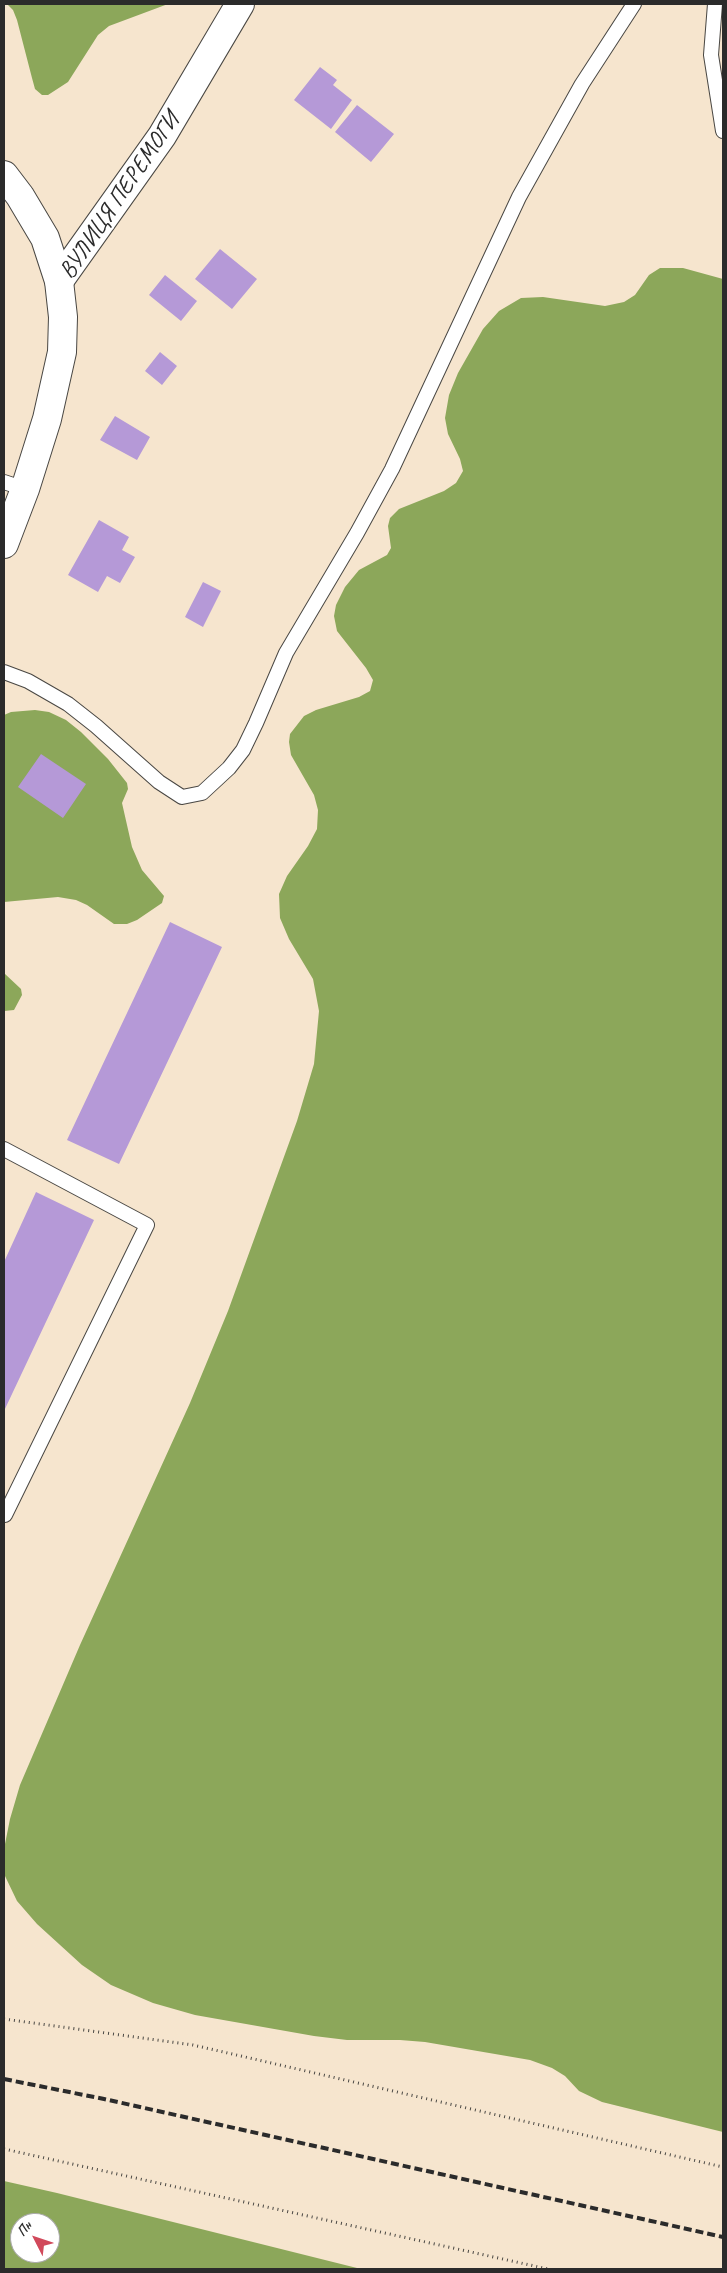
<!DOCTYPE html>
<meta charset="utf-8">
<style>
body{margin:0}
#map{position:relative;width:727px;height:2273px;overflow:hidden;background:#f6e5ce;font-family:Caveat,sans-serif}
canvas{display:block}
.frame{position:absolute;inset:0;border:5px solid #2b2b2b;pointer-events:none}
.north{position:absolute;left:10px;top:2213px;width:50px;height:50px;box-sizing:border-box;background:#fff;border:1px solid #aaa;border-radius:50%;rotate:311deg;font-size:14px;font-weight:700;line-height:20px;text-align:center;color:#2b2b2b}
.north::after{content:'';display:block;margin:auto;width:18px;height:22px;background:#d1495b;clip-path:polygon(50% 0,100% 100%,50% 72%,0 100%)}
</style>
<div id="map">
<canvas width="727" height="2273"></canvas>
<div class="frame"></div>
<div class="north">Пн</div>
</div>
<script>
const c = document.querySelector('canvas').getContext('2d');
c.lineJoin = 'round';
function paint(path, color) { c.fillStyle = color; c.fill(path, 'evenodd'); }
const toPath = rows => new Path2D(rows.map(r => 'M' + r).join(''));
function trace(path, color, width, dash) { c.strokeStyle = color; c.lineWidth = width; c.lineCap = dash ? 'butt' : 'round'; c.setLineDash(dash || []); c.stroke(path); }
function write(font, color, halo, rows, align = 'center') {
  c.font = font + ' Caveat,sans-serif'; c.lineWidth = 4; c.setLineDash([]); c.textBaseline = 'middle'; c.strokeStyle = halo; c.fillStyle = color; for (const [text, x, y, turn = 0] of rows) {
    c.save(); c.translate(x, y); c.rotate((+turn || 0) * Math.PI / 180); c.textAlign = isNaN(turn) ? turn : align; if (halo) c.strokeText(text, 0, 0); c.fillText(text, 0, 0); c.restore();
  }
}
const forest = toPath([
 [7,4,168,4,109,26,98,35,68,82,48,95,42,95,35,89,32,78,17,20,13,10],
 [660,268,683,268,723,279,723,2132,602,2102,579,2091,565,2076,552,2068,530,2060,425,2042,400,2040,347,2040,314,2036,195,2015,153,2003,111,1985,82,1965,37,1924,17,1901,5,1876,4,1867,4,1849,10,1819,20,1785,80,1645,190,1403,228,1311,297,1121,314,1064,319,1011,313,979,289,939,280,918,279,894,287,876,308,846,317,829,318,810,314,795,291,755,289,742,290,734,304,716,316,710,359,697,370,691,373,680,366,668,337,631,334,616,336,605,345,587,359,570,387,555,391,548,388,526,390,518,399,509,444,491,456,483,463,471,460,459,448,434,445,418,449,395,458,373,483,329,499,311,521,298,543,297,605,306,624,302,635,295,649,275],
 [35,710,49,712,66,720,81,732,108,759,127,783,128,789,122,803,132,847,142,870,164,896,162,903,137,920,127,924,114,924,87,905,76,900,58,897,4,902,4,715,11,712],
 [4,973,21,989,22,995,14,1010,4,1011],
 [4,2181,57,2193,361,2269,4,2269],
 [20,2223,50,2223,50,2253,20,2253]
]);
const building = toPath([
 [320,67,337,80,333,85,352,100,331,129,294,100],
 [357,105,394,134,371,162,335,132],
 [220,249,257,279,232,309,195,279],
 [165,275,197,301,181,321,149,295],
 [160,352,177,366,162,385,145,371],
 [115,416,150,437,137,460,100,440],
 [99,520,129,537,122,550,135,557,120,583,107,576,98,592,68,575],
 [203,582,221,591,203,627,185,617],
 [41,754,86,784,63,818,18,787],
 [170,922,222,947,119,1164,67,1140],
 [36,1192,94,1220,4,1411,4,1262]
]);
const path = toPath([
 [4,2019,193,2045,723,2167],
 [4,2149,548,2269]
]);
const lane = toPath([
 [715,4,711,55,723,131],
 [4,482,25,489],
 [4,672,28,681,68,704,96,726,159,782,182,797,202,793,229,768,243,750,256,723,286,653,357,533,392,469,519,197,582,84,634,4],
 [4,1149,147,1225,5,1515]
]);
const street = toPath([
 [59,281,162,136,240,4]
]);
const secondary = toPath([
 [4,175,20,196,45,238,59,281,63,317,62,352,47,419,25,489,4,544]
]);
const rail = toPath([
 [4,2079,104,2099,723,2237]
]);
const streetNames = [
 ["ВУЛИЦЯ ПЕРЕМОГИ",120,196,-56]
];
paint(forest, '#8ca75a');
paint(building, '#b599d7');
trace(lane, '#494743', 16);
trace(street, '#494743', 30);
trace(secondary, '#494743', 30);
trace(path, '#494743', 3, [1, 4]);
trace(lane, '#fff', 14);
trace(street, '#fff', 28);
trace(secondary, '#fff', 28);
trace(rail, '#2b2b2b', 4, [8, 4]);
write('24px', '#2b2b2b', '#fff', streetNames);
</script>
